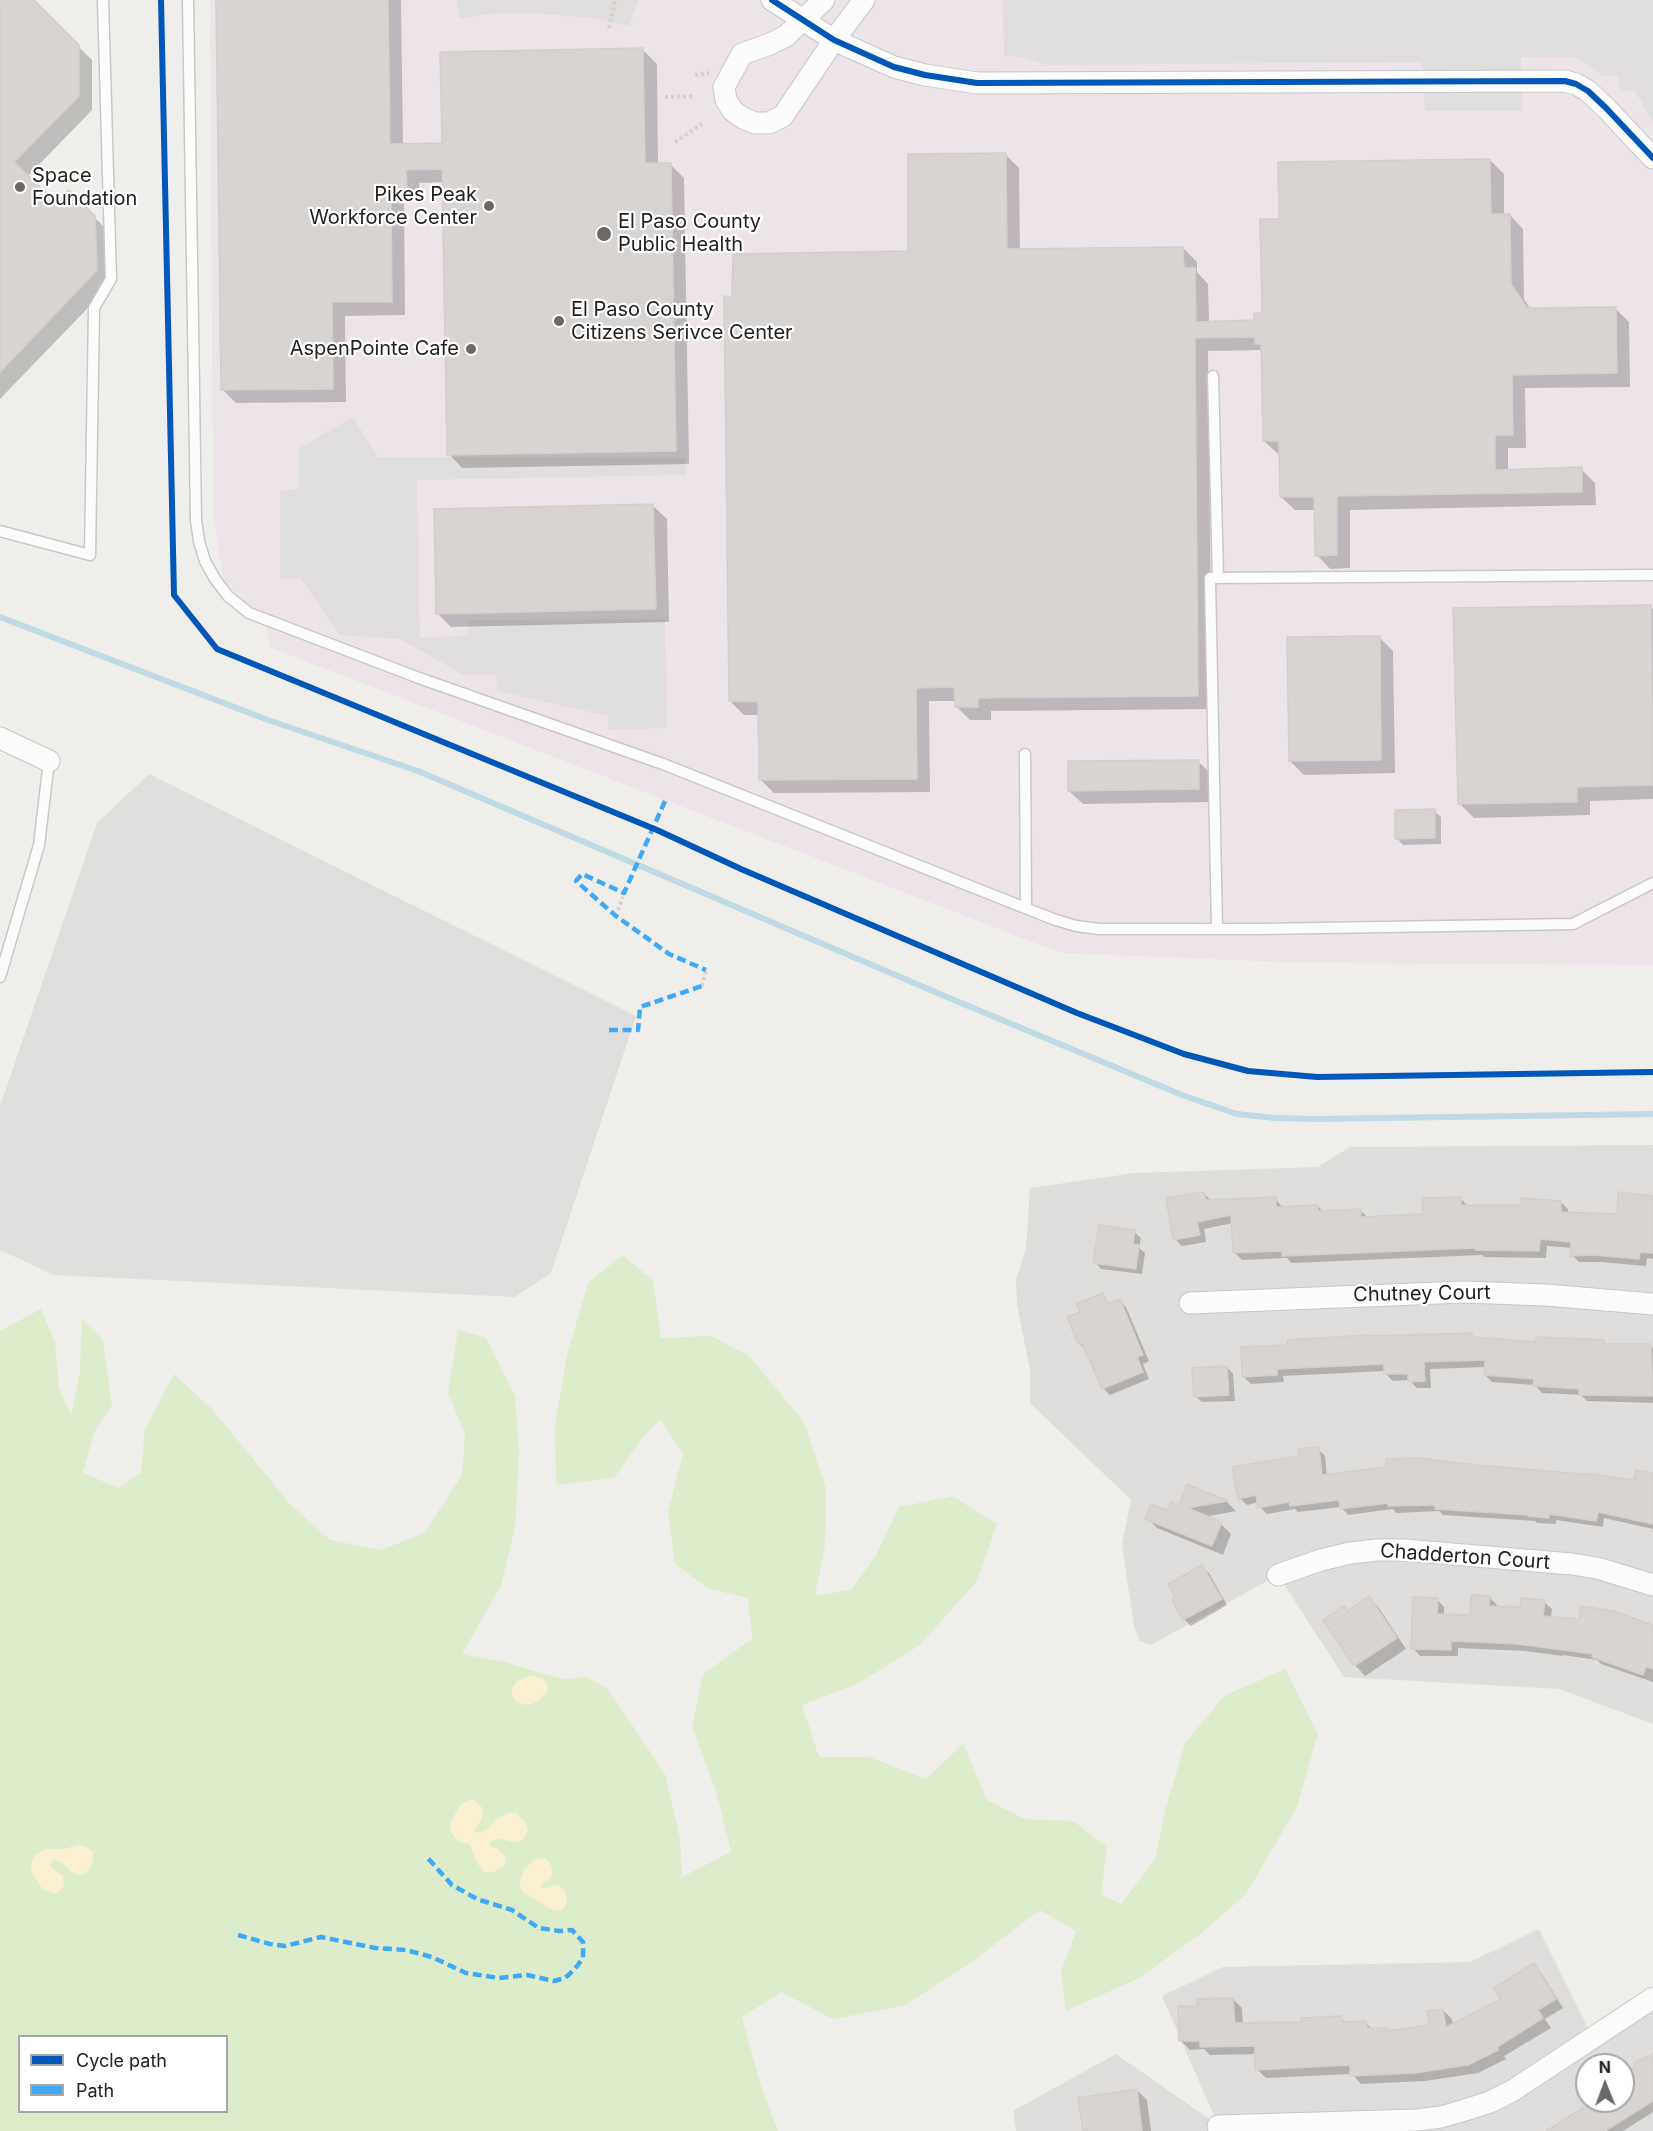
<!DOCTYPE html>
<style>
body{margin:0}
#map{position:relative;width:1653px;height:2131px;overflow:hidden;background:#f0eeeb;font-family:Inter,sans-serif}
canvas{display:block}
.legend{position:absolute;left:18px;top:2035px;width:210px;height:78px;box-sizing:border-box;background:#fff;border:2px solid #a7a7a7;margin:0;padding:8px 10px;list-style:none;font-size:18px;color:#222}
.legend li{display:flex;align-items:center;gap:12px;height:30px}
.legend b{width:30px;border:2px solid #a7a7a7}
.north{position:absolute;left:1575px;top:2053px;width:60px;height:60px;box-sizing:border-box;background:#fff;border:2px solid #a7a7a7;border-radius:50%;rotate:359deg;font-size:16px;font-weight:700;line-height:24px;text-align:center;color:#222}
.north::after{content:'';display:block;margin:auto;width:21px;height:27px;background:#6a6968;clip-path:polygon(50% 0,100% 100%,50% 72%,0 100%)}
</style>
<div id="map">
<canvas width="1653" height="2131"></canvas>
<ul class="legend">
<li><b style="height:8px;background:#0057b8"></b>Cycle path</li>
<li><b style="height:8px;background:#3fa9f5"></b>Path</li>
</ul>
<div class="north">N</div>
</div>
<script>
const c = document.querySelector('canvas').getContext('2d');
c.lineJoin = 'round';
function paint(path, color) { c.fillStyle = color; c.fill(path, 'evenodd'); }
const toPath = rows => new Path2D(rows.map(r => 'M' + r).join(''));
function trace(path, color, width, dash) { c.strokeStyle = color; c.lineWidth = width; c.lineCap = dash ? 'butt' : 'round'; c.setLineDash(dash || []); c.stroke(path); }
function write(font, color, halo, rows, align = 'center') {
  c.font = font + ' Inter,sans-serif'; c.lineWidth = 4.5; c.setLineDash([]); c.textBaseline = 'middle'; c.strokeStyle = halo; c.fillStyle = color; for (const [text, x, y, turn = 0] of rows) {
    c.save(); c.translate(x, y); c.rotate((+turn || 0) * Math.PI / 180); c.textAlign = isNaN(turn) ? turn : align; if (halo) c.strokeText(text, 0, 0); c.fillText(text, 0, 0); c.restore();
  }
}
const residential = toPath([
 [1653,1145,1653,1724,1560,1689,1344,1677,1278,1575,1151,1645,1140,1641,1134,1627,1122,1544,1131,1500,1030,1403,1030,1370,1017,1305,1016,1280,1026,1248,1030,1188,1135,1173,1318,1167,1350,1147],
 [1539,1929,1593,2038,1653,1998,1653,2131,1016,2131,1013,2111,1116,2054,1218,2125,1162,1996,1223,1967,1470,1962],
 [1587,2065,1623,2065,1623,2101,1587,2101]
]);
const industrial = toPath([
 [210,0,1653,0,1653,965,1305,963,1061,953,269,647,267,628,223,579,213,515]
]);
const grass = toPath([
 [622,1255,653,1280,661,1338,711,1336,749,1356,804,1422,826,1489,825,1545,815,1596,851,1590,876,1555,899,1507,952,1496,997,1524,977,1581,920,1645,857,1684,802,1705,819,1757,869,1757,926,1779,963,1744,987,1800,1025,1819,1073,1821,1107,1847,1101,1894,1121,1904,1155,1859,1166,1807,1185,1743,1224,1696,1285,1669,1318,1734,1297,1807,1246,1894,1199,1935,1139,1978,1066,2011,1061,1972,1076,1931,1040,1910,969,1964,903,2006,833,2019,781,1992,742,2017,761,2086,778,2131,0,2131,0,1331,41,1309,55,1342,59,1388,71,1415,80,1372,82,1319,103,1340,112,1406,94,1432,83,1473,119,1488,141,1472,145,1429,174,1374,212,1409,290,1504,330,1540,381,1550,424,1533,462,1475,465,1434,448,1393,458,1330,486,1338,515,1396,519,1453,515,1528,501,1586,462,1654,504,1662,562,1679,586,1677,608,1689,665,1774,680,1838,682,1877,731,1852,717,1794,692,1727,703,1674,752,1639,748,1598,709,1589,675,1564,668,1512,683,1454,660,1419,641,1440,614,1478,556,1485,555,1425,567,1355,588,1283],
 [20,2036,226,2036,226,2112,20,2112]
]);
const sand = toPath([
 [531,1675,545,1680,548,1688,547,1693,538,1701,532,1704,524,1705,516,1701,512,1694,512,1688,517,1681],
 [473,1799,481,1806,483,1812,481,1821,474,1830,477,1833,485,1831,498,1818,508,1813,517,1813,526,1823,528,1831,522,1841,515,1842,499,1839,489,1842,491,1846,498,1849,506,1857,504,1866,494,1872,484,1872,477,1863,470,1845,457,1841,451,1832,450,1823,459,1807,463,1802],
 [79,1845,87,1847,93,1852,93,1862,89,1870,82,1875,74,1874,59,1861,53,1860,50,1865,51,1867,63,1876,64,1887,55,1894,43,1890,30,1869,34,1856,46,1849,63,1849],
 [543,1858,550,1862,553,1874,551,1877,540,1886,544,1888,559,1885,563,1889,566,1893,567,1902,563,1910,555,1911,551,1909,524,1893,519,1885,524,1869,534,1860]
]);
const parking = toPath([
 [457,0,638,0,629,26,592,18,527,13,491,14,459,19],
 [1003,0,1653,0,1653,122,1635,91,1619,91,1619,76,1603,76,1575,57,1521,57,1522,111,1425,111,1422,62,1045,65,1021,57,1004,56],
 [353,417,378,457,685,458,686,475,417,480,420,638,468,635,469,620,665,619,667,728,608,730,608,716,497,691,496,675,462,674,400,639,340,635,301,579,280,578,280,491,299,489,298,449],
 [149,774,636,1016,551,1273,515,1297,54,1275,0,1250,0,1106,97,823]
]);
const shadow = toPath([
 [0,0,31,0,92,60,92,110,27,177,56,204,69,192,108,231,111,284,0,399],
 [217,0,401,0,403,146,443,145,643,50,657,64,658,165,670,164,684,178,689,464,462,468,449,454,444,182,419,183,420,201,404,202,405,315,345,316,346,402,236,403,222,389],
 [1005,154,1019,168,1020,251,1183,248,1197,262,1197,272,1208,284,1209,323,1256,322,1263,314,1280,221,1490,160,1504,174,1504,215,1510,215,1523,229,1524,299,1531,310,1615,308,1629,322,1630,387,1525,388,1526,448,1508,448,1508,471,1581,469,1595,483,1596,505,1350,510,1350,568,1330,569,1317,555,1316,510,1295,510,1281,497,1281,454,1278,454,1264,441,1263,350,1208,351,1212,709,991,711,991,720,970,720,956,706,956,701,929,701,930,792,774,793,760,779,760,715,744,715,730,701,734,299,910,252],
 [653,506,667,519,669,622,451,627,437,613],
 [1651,607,1653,609,1653,799,1590,801,1590,815,1474,818,1460,804],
 [1379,637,1393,651,1395,773,1304,775,1290,761],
 [1198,761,1212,775,1213,802,1083,804,1069,791],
 [1434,811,1441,817,1441,844,1403,845,1397,838],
 [1204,1193,1211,1201,1275,1198,1283,1208,1318,1206,1323,1212,1361,1211,1368,1218,1424,1216,1460,1198,1468,1206,1522,1207,1561,1202,1568,1209,1568,1214,1618,1216,1653,1197,1653,1259,1647,1258,1646,1266,1601,1262,1579,1262,1572,1255,1572,1248,1547,1246,1546,1258,1484,1257,1482,1255,1291,1263,1287,1258,1242,1260,1235,1253,1233,1223,1204,1229,1206,1242,1182,1246,1175,1239],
 [1134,1232,1141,1238,1139,1248,1145,1253,1142,1274,1101,1269,1095,1262],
 [1103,1295,1110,1305,1120,1301,1126,1307,1149,1361,1143,1364,1149,1379,1110,1395,1103,1388,1086,1350,1080,1344,1082,1312],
 [1471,1334,1475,1339,1537,1344,1603,1341,1607,1345,1650,1346,1653,1348,1653,1403,1587,1401,1581,1395,1542,1393,1535,1385,1492,1382,1485,1375,1486,1367,1430,1369,1431,1388,1417,1388,1409,1380,1393,1381,1386,1374,1385,1371,1283,1376,1284,1382,1251,1384,1244,1377,1242,1349],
 [1227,1367,1233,1374,1235,1401,1202,1402,1195,1396],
 [1318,1449,1325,1456,1327,1476,1635,1482,1653,1475,1653,1529,1604,1518,1603,1527,1556,1520,1556,1524,1537,1523,1535,1521,1443,1515,1439,1511,1396,1513,1393,1509,1348,1515,1341,1507,1298,1512,1295,1509,1267,1514,1260,1507,1259,1502,1247,1505,1240,1498,1301,1457],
 [1188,1486,1227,1502,1236,1511,1204,1517,1221,1524,1231,1534,1223,1555,1157,1528,1147,1518,1179,1507],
 [1202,1567,1209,1573,1227,1605,1191,1626,1184,1619],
 [1489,1597,1497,1605,1497,1608,1522,1609,1544,1602,1552,1609,1551,1618,1653,1627,1653,1682,1601,1664,1597,1660,1563,1655,1563,1656,1525,1651,1458,1648,1458,1656,1420,1656,1413,1648,1437,1599,1444,1607,1444,1616,1471,1617],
 [1369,1598,1379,1608,1406,1649,1365,1676,1355,1665,1325,1620,1344,1608,1348,1612],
 [1533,1965,1542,1974,1563,2008,1545,2019,1551,2028,1504,2056,1506,2059,1478,2073,1425,2081,1361,2084,1352,2074,1266,2078,1257,2069,1256,2054,1210,2055,1204,2049,1190,2050,1181,2041,1199,2007,1233,1999,1242,2008,1243,2025,1303,2023,1341,2018,1346,2023,1366,2023,1373,2030,1387,2029,1390,2032,1431,2026,1443,2010,1452,2019,1453,2025,1503,2000],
 [1653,2054,1653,2112,1623,2131,1555,2131,1597,2101,1623,2101,1623,2076],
 [1137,2090,1147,2100,1151,2131,1085,2131]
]);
const stream = toPath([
 [0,617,268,720,418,771,954,1000,1182,1095,1237,1114,1275,1118,1316,1119,1653,1114]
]);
const building = toPath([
 [0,0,34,0,79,45,79,96,14,162,56,202,69,190,95,216,97,270,0,372,0,0],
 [216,0,388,0,390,144,442,143,440,52,643,48,645,163,671,163,676,451,447,455,442,169,406,170,407,188,391,188,392,302,332,302,333,389,221,390,216,0],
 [1006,153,1007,249,1183,247,1184,268,1195,268,1196,322,1254,320,1254,313,1262,313,1260,219,1279,219,1278,162,1490,159,1491,214,1510,214,1511,284,1527,308,1616,307,1617,373,1512,375,1513,435,1495,435,1495,470,1582,467,1582,492,1337,496,1337,555,1315,556,1314,497,1280,497,1279,441,1263,441,1261,344,1255,344,1255,337,1195,338,1198,696,978,698,978,707,955,707,954,687,916,688,917,779,759,780,758,702,729,701,724,296,732,297,733,254,908,251,908,154,1006,153],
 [653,504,656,609,436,614,434,509,653,504],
 [1651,605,1653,785,1577,787,1577,802,1458,804,1453,608,1651,605],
 [1380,636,1381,760,1289,761,1287,637,1380,636],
 [1199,760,1199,789,1068,791,1068,761,1199,760],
 [1435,809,1435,838,1395,839,1395,810,1435,809],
 [1204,1192,1206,1200,1276,1197,1276,1207,1318,1205,1318,1211,1361,1209,1361,1217,1423,1214,1422,1198,1461,1197,1461,1205,1521,1205,1521,1198,1561,1201,1561,1212,1617,1214,1618,1192,1653,1196,1653,1253,1640,1252,1639,1259,1593,1255,1570,1256,1571,1242,1540,1239,1539,1251,1475,1250,1475,1248,1282,1256,1282,1251,1233,1253,1231,1215,1197,1222,1200,1235,1173,1240,1166,1198,1204,1192],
 [1099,1225,1135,1230,1133,1244,1139,1245,1136,1269,1093,1263,1099,1225],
 [1103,1293,1108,1304,1120,1299,1143,1355,1137,1357,1143,1372,1102,1389,1082,1343,1078,1344,1067,1317,1080,1312,1076,1304,1103,1293],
 [1472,1333,1472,1337,1536,1342,1536,1337,1604,1340,1604,1344,1651,1344,1653,1396,1579,1395,1579,1389,1533,1386,1534,1379,1484,1375,1485,1360,1424,1362,1425,1381,1408,1382,1408,1374,1384,1374,1384,1364,1277,1369,1277,1375,1242,1377,1241,1347,1288,1345,1287,1340,1370,1335,1370,1336,1472,1333],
 [1227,1366,1229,1395,1194,1397,1192,1368,1227,1366],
 [1319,1447,1322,1475,1386,1467,1386,1459,1419,1458,1476,1465,1582,1474,1583,1473,1634,1480,1636,1470,1653,1473,1653,1524,1598,1512,1596,1521,1549,1514,1549,1518,1528,1516,1528,1515,1435,1509,1435,1505,1388,1506,1388,1503,1340,1509,1339,1500,1290,1506,1289,1502,1258,1508,1256,1495,1238,1499,1232,1467,1299,1456,1298,1449,1319,1447],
 [1187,1484,1228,1501,1187,1508,1222,1522,1212,1546,1145,1519,1151,1504,1167,1510,1171,1502,1179,1505,1187,1484],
 [1202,1565,1222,1599,1183,1620,1172,1600,1175,1598,1168,1584,1202,1565],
 [1471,1595,1490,1596,1489,1606,1520,1607,1521,1598,1545,1600,1543,1616,1579,1619,1581,1606,1613,1611,1653,1625,1653,1669,1646,1667,1643,1675,1592,1657,1593,1654,1517,1644,1451,1641,1451,1650,1411,1649,1413,1597,1438,1598,1437,1614,1470,1615,1471,1595],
 [1369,1596,1397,1638,1354,1666,1323,1620,1344,1606,1347,1611,1369,1596],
 [1534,1963,1556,1999,1538,2010,1543,2018,1497,2047,1498,2050,1468,2065,1415,2073,1350,2076,1350,2065,1255,2070,1255,2046,1200,2047,1200,2041,1179,2041,1178,2006,1197,2006,1197,1999,1233,1998,1235,2023,1301,2022,1301,2018,1341,2016,1342,2022,1366,2021,1367,2028,1387,2028,1387,2031,1429,2025,1427,2011,1443,2009,1446,2027,1501,1999,1494,1988,1534,1963],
 [1653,2053,1653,2101,1605,2131,1546,2131,1594,2101,1623,2101,1623,2074,1635,2066,1634,2063,1653,2053],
 [1137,2089,1142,2131,1083,2131,1078,2098,1137,2089]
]);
const path = toPath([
 [609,28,615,0],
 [695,75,709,73],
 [665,97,695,96],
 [675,142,702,124],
 [618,910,623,897],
 [702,986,706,970]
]);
const lane = toPath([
 [188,0,196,520,199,541,205,561,215,579,228,596,249,613,419,678,663,764,1053,919,1076,926,1099,929,1258,929,1573,924,1653,883],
 [1213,376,1218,578],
 [0,531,90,555,94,308,111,279,103,0],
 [1025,754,1026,908],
 [1217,929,1210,578,1653,575],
 [0,977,39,845,49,761]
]);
const street = toPath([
 [772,0,834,40,894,67,925,75,977,83,1565,81,1576,84,1588,91,1606,108,1653,158],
 [824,0,786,36,770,44,742,54,724,87,726,100,733,111,743,118,755,123,769,123,783,116,834,40,864,0],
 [0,738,49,761],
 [1190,1303,1464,1292,1546,1295,1653,1304],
 [1278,1575,1321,1560,1350,1553,1377,1550,1404,1550,1572,1564,1597,1568,1653,1585],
 [1218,2126,1416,2120,1441,2117,1465,2110,1490,2102,1512,2091,1653,1998]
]);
const quiet = toPath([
 [665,801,624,893,582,874,576,881,616,916,669,954,706,970],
 [609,1030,638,1030,640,1007,702,986],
 [238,1935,270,1944,285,1946,321,1937,375,1948,406,1950,432,1957,466,1973,499,1978,527,1975,554,1981,565,1978,574,1970,583,1958,583,1942,572,1930,559,1931,539,1928,512,1910,477,1899,452,1885,426,1856]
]);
const cycleway = toPath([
 [161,0,174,595,217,649,657,830,741,869,1077,1013,1184,1054,1248,1071,1317,1077,1653,1072],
 [772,0,834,40,894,67,925,75,977,83,1565,81,1576,84,1588,91,1606,108,1653,158]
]);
const markers = [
 [20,187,6,"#6a6968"],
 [489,206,6,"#6a6968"],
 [604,234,8,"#6a6968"],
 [559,321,6,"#6a6968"],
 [471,349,6,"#6a6968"]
];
const poiNames = [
 ["Space",32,176],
 ["Foundation",32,199],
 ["Pikes Peak",477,195,"right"],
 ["Workforce Center",477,218,"right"],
 ["El Paso County",618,222],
 ["Public Health",618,245],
 ["El Paso County",571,310],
 ["Citizens Serivce Center",571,333],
 ["AspenPointe Cafe",459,349,"right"]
];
const streetNames = [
 ["Chutney Court",1422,1294,-1],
 ["Chadderton Court",1465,1557,4]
];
paint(residential, '#dfdedc');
paint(industrial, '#ede4e9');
paint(grass, '#ddeccb');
paint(sand, '#f8f0d0');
paint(parking, '#e0dfde');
paint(shadow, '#0003');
trace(stream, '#bfdbe3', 6);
paint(building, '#d7d4d2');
trace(building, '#d3d0cc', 1.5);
trace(lane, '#c9c8c7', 13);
trace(street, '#c9c8c7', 23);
trace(path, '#dccecd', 4, [3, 3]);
trace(lane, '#fdfcfc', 10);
trace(street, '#fdfcfc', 21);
trace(quiet, '#3fa9f5', 4.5, [9, 4.5]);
trace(cycleway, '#0057b8', 6);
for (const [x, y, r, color] of markers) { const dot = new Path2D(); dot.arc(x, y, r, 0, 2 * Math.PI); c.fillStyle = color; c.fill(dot); trace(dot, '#fff', 2); }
write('20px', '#222', '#fff', poiNames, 'left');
write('20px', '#222', '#fff', streetNames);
</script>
